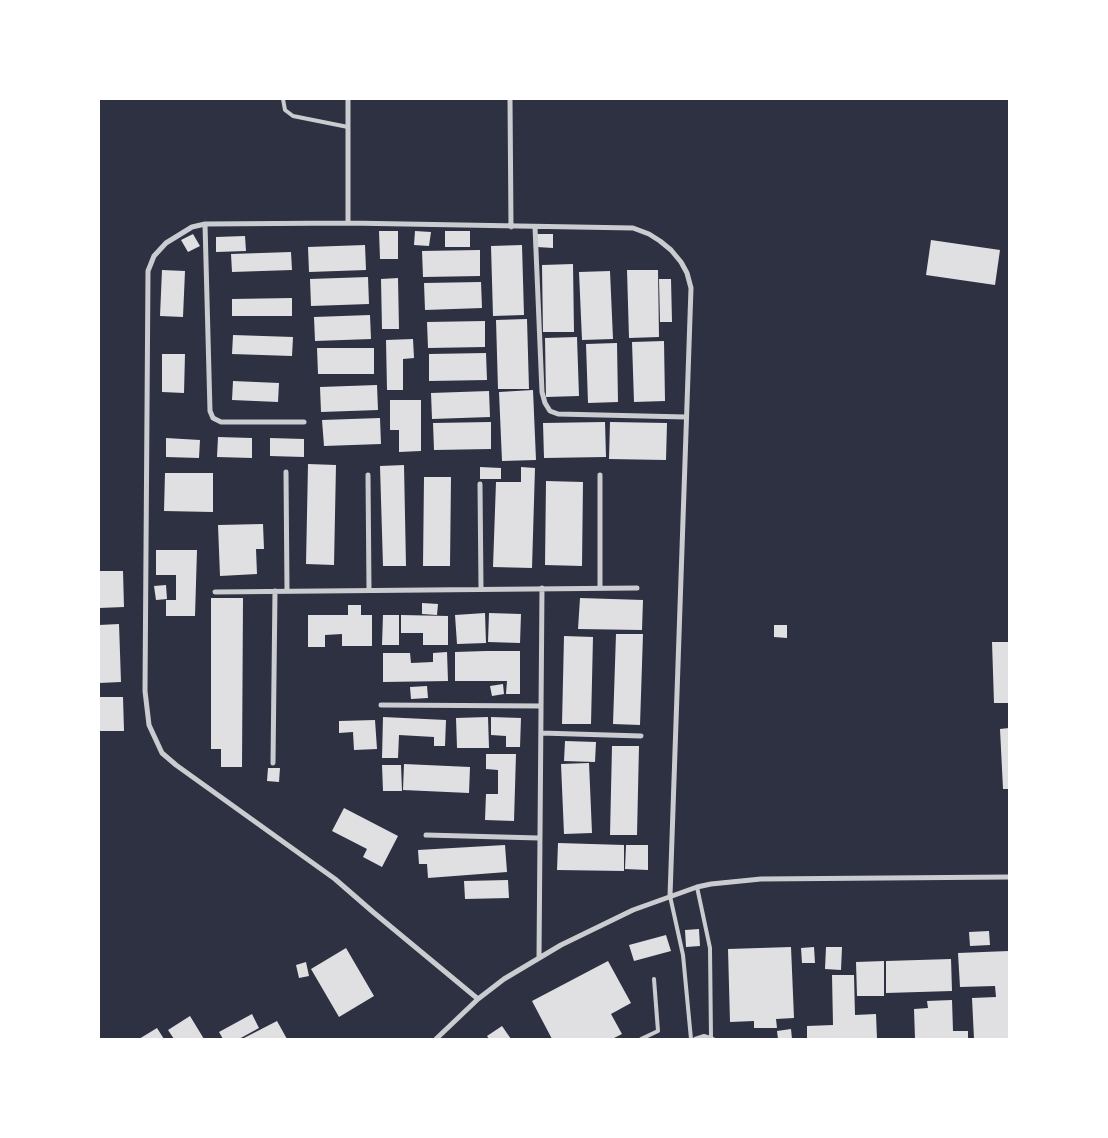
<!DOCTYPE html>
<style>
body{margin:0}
#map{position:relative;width:1108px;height:1138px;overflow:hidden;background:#2d3142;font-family:Commissioner,sans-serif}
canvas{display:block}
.frame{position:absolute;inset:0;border:100px solid #fff;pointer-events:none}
</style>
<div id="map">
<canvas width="1108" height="1138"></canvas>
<div class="frame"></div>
</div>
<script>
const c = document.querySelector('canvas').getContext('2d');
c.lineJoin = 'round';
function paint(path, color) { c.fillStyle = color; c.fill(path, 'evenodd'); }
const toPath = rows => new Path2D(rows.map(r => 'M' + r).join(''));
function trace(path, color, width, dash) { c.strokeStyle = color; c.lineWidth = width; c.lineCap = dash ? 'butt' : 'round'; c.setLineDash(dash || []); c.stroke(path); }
const building = toPath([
 [379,231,398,231,398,259,380,259],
 [415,231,431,232,429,246,414,245],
 [445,231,470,231,470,247,445,247],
 [193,234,200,246,188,252,181,240],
 [537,234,553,234,553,248,537,247],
 [245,236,246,251,216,252,216,237],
 [931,240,1000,250,995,285,926,275],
 [365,245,366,270,309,272,308,247],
 [522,245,524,315,493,316,491,246],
 [480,250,480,276,423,277,422,251],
 [291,252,292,270,232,272,231,254],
 [573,264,574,332,543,332,542,265],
 [162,270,185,271,183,317,160,316],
 [627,270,658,270,659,337,629,338],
 [610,271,613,339,582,340,579,272],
 [368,277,369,304,311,306,310,279],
 [398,278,399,329,382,329,381,279],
 [659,279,671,279,672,322,660,322],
 [481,282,482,308,425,310,424,283],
 [292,298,292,316,232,316,232,299],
 [370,315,371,339,315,341,314,317],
 [527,319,529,389,498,389,496,320],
 [485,321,485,347,428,348,427,322],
 [233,335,293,337,292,356,232,354],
 [577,337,579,396,546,397,545,338],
 [413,339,414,358,403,359,403,390,387,390,386,340],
 [664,341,665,401,634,402,632,342],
 [617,343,618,402,588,403,586,344],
 [317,348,374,348,374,374,318,374],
 [486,353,487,380,429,381,429,354],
 [162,354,185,354,184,393,162,392],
 [233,381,279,383,278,402,232,400],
 [377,385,378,410,321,412,320,387],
 [533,390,536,460,502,461,499,392],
 [489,391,490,417,432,419,431,393],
 [390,400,421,400,421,451,399,452,399,430,390,430],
 [380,418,381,444,324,446,322,420],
 [491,422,491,449,434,450,433,423],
 [605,422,606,457,544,458,543,423],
 [610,422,667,423,666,460,609,459],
 [218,437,252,438,252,458,217,457],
 [166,438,200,440,199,458,166,457],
 [270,438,304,439,304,457,270,456],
 [308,464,336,465,334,565,306,564],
 [404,465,406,566,383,566,380,466],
 [480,467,501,468,501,479,480,479],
 [521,467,535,468,532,568,493,567,496,482,521,482],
 [165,473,213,473,213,512,164,511],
 [424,477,451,477,450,566,423,566],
 [546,481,583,482,582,566,545,565],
 [263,524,264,549,256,549,257,574,220,576,218,525],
 [156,550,197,550,195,616,166,616,166,600,176,600,176,575,156,575],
 [99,571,123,571,124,607,99,608],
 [166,585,167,599,156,600,154,586],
 [211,598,243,598,242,767,221,767,221,749,211,749],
 [580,598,643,600,642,630,578,629],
 [422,603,438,604,437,615,422,614],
 [348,605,361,605,361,615,372,615,372,646,342,646,342,634,325,635,325,647,308,647,308,615,348,615],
 [485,613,486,643,457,644,455,615],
 [489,613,521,614,520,643,488,642],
 [383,615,399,615,399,645,382,645],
 [401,615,448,616,448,645,423,645,423,633,401,633],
 [119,624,121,682,99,683,99,625],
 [774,625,787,625,787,638,774,637],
 [616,634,643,634,640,725,613,724],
 [564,636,593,637,591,724,562,724],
 [992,642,1009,642,1009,703,994,703],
 [486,651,520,651,520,694,506,694,507,681,455,681,455,652],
 [447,652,448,681,383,682,383,653,410,653,411,663,433,662,433,653],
 [503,684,504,694,492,696,490,686],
 [427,686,428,698,411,699,410,687],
 [99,697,123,697,124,731,99,731],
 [383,717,446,720,445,746,434,746,434,737,399,735,398,758,382,758],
 [488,717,489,748,457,748,456,718],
 [491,717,521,718,520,747,506,747,506,736,491,735],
 [375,720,377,749,354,750,353,732,339,733,339,721],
 [1009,728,1009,789,1003,789,1000,729],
 [565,741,596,742,595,762,564,761],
 [612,746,639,746,637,835,610,835],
 [486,754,516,754,514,821,485,820,486,794,498,794,498,770,486,769],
 [589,763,592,833,564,834,561,764],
 [404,764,470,767,469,793,403,790],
 [382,765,401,765,402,791,383,791],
 [268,768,280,768,279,782,267,781],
 [344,808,398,836,382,867,363,857,367,849,332,831],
 [558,843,624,845,624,871,557,870],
 [505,845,507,872,428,878,427,864,419,864,418,850],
 [626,845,648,845,648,870,625,869],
 [508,880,509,898,465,899,464,881],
 [699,929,700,946,686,947,685,930],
 [989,931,990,945,970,946,969,932],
 [666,935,671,951,634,961,629,945],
 [791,947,794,1018,776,1019,777,1028,754,1028,754,1021,730,1022,728,949],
 [814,947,815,963,802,963,801,948],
 [826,947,842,947,841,970,825,969],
 [346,948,374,996,339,1017,311,969],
 [1009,951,1009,1039,974,1039,972,998,996,997,995,986,960,987,958,953],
 [951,959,952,991,886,993,886,961],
 [608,961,631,1003,611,1014,622,1034,612,1039,552,1039,532,1001],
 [884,961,884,996,857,996,856,962],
 [306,962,309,976,299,978,296,965],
 [832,975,854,975,855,1015,876,1014,877,1039,807,1039,807,1026,833,1025],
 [952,1000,953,1031,968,1031,968,1039,915,1039,914,1009,928,1008,927,1001],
 [252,1014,259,1028,239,1039,223,1039,219,1032],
 [190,1016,204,1039,174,1039,168,1030],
 [277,1021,287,1039,242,1039],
 [502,1026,511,1039,489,1039,487,1036],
 [157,1028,164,1039,139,1039],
 [791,1029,792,1039,778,1039,777,1031]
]);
const service = toPath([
 [283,99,285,110,293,116,348,127],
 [697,887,710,948,711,1038],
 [670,896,683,955,691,1039],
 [641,1039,658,1031,654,979],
 [695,1039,704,1036,713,1039]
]);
const minor = toPath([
 [348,99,348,223],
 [510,99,511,227],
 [205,224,210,411,213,418,221,422,304,422],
 [535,227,542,392,545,403,550,411,558,414,686,417],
 [286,472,287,591],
 [368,475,369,590],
 [600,475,600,588],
 [480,484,481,589],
 [215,592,637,588],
 [381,705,541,706],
 [541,733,641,736],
 [273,763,275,591],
 [426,835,539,838],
 [539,958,542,588],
 [478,999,373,912,335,879,176,765,162,753,149,725,145,691,148,271,154,256,166,243,192,227,205,224,348,223,633,228,649,234,660,241,671,250,681,262,687,273,691,288,670,896],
 [436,1039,478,999,504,979,561,945,633,910,697,887,711,884,761,879,1009,877]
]);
paint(building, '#e0e0e3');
trace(service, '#caccd0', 4);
trace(minor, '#caccd0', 5);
</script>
